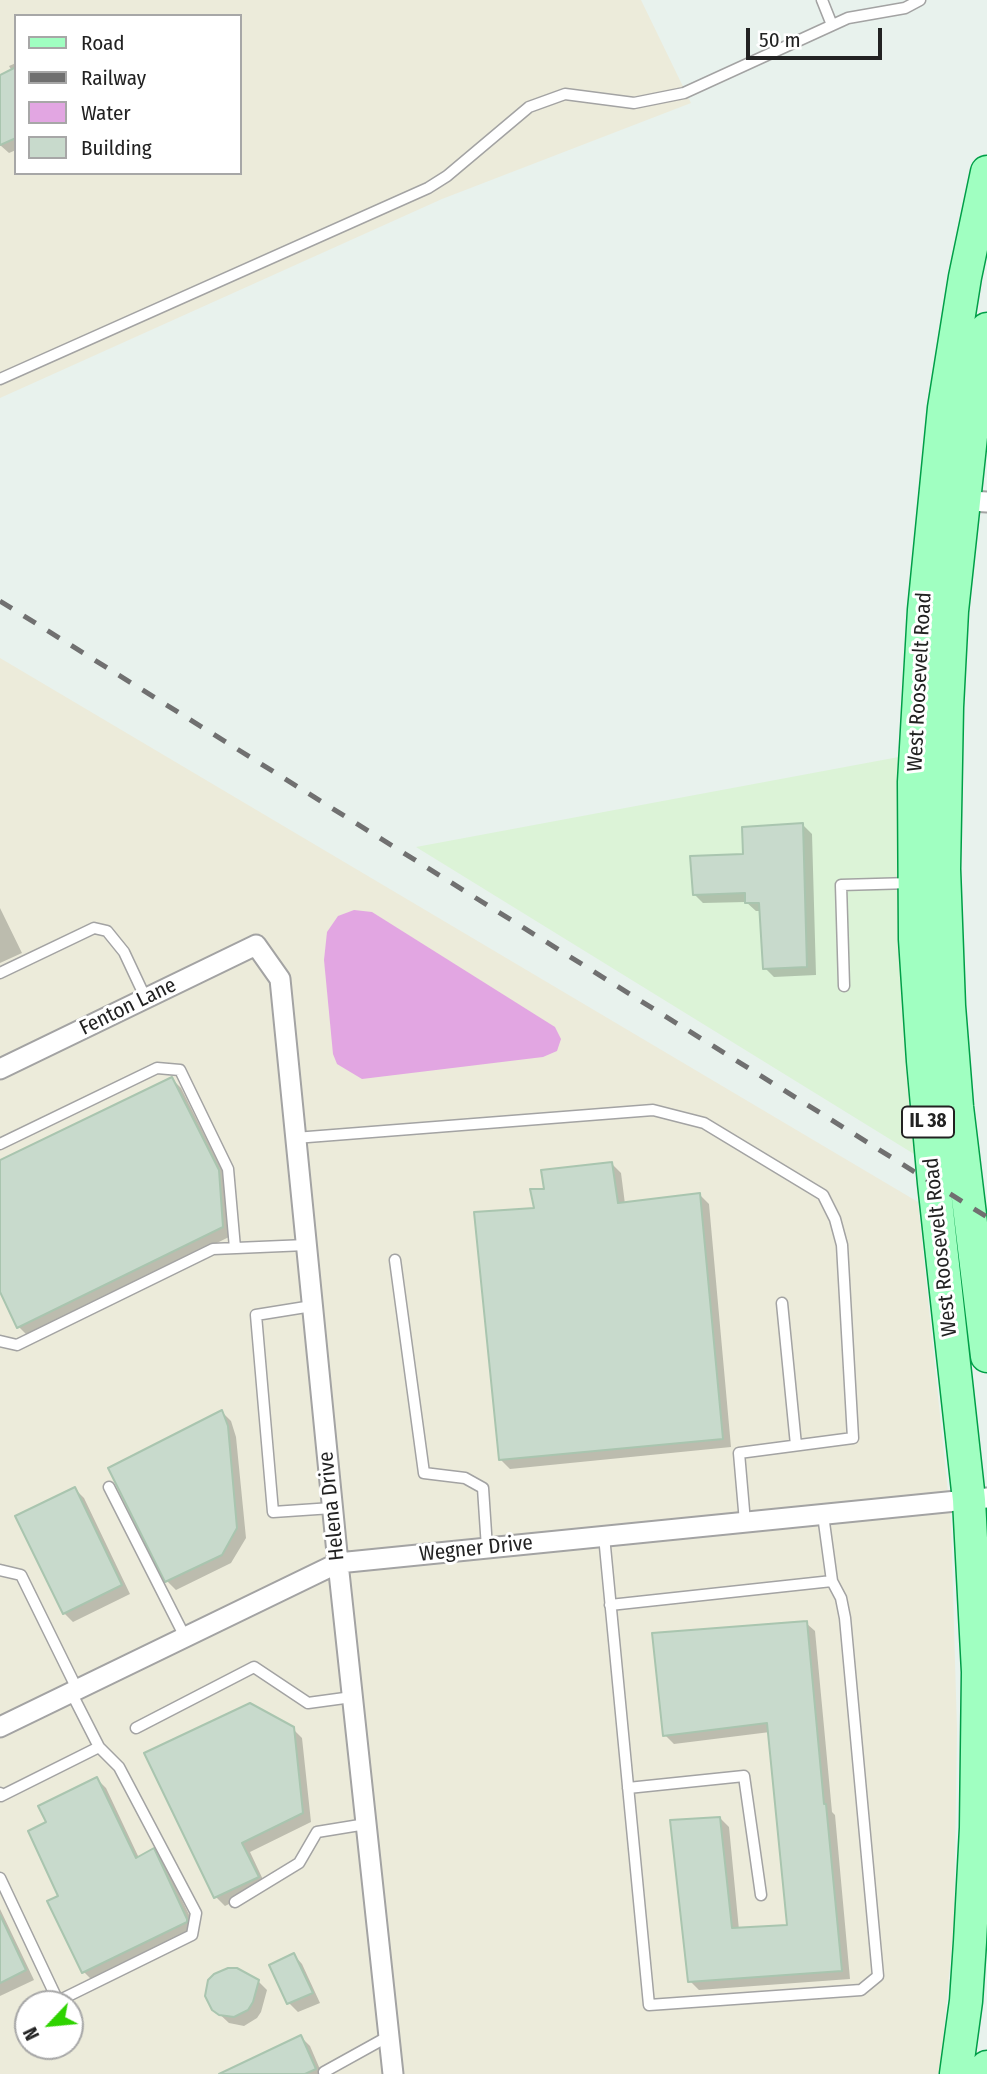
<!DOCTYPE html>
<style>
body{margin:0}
#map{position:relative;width:987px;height:2074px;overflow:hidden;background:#e8f2ed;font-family:"Fira Sans Condensed",sans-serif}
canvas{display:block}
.legend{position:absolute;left:14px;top:14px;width:228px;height:161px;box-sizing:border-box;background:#fff;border:2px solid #a7a7a7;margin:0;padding:9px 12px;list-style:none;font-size:21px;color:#222}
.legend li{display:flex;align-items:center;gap:14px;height:35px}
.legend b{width:35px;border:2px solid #a7a7a7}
.north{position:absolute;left:14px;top:1990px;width:70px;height:70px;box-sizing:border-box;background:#fff;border:2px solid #a7a7a7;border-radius:50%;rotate:244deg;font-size:19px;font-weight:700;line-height:28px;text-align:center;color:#222}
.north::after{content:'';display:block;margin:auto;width:24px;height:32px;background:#2ed300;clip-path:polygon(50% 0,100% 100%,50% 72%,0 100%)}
.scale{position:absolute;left:746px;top:28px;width:136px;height:32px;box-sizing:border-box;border:4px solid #222;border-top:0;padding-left:9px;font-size:21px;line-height:24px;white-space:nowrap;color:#222;-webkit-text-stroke:5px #fff;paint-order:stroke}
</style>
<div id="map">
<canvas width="987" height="2074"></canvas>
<ul class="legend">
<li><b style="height:9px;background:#a0ffc1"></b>Road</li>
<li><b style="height:9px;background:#707070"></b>Railway</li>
<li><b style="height:19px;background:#e2a6e2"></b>Water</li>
<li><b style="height:19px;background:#c8dacc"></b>Building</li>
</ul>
<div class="north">N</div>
<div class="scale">50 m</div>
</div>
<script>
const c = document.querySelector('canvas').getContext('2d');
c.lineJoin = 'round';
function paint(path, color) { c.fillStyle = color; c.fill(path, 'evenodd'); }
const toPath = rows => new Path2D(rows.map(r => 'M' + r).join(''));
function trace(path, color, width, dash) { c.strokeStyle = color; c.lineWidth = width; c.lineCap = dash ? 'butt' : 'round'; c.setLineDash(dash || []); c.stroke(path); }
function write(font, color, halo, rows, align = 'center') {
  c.font = font + ' "Fira Sans Condensed",sans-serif'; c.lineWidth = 6; c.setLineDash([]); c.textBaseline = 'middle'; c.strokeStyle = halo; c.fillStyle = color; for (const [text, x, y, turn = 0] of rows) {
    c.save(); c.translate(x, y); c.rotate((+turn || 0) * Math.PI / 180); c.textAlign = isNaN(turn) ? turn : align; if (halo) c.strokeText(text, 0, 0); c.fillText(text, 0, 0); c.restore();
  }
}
const commercial = toPath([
 [904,756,907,974,914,1154,416,847]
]);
const industrial = toPath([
 [0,0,641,0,691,103,442,199,0,398],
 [16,16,240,16,240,173,16,173],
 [0,658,918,1202,951,1522,957,1730,954,1922,940,2074,0,2074],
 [28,2004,70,2004,70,2046,28,2046]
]);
const water = toPath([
 [354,910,372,912,555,1027,561,1039,557,1051,543,1057,362,1079,337,1064,333,1054,324,960,327,932,338,916]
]);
const shadow = toPath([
 [16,63,16,150,9,153,0,145,0,77,12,71,9,66],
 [803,825,812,834,816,975,774,977,765,968,761,911,756,911,746,902,703,903,694,894,744,856],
 [0,908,22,953,0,963],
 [172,1079,181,1088,227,1180,231,1236,28,1336,19,1327,0,1288,0,1162],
 [612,1164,621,1173,625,1204,700,1195,709,1204,731,1447,510,1469,501,1460,537,1209,546,1190],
 [222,1412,231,1421,236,1437,246,1538,231,1563,176,1590,167,1581],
 [75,1489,84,1498,130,1594,73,1622,64,1613],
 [806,1623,815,1631,832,1812,835,1815,850,1979,699,1990,690,1981,720,1818,729,1827,739,1930,789,1926,770,1732,674,1744,665,1735],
 [293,1729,302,1738,311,1822,250,1852,266,1886,225,1906,216,1897,146,1753],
 [97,1779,106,1788,139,1858,153,1851,162,1859,196,1929,93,1981,84,1972,60,1896],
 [0,1909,34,1980,0,1996],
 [294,1955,302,1964,320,2003,298,2012,289,2003,271,1966],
 [258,1981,267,1990,261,2012,257,2018,244,2026,229,2023,214,2009],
 [301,2037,310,2046,322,2074,223,2074]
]);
const building = toPath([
 [16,67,16,138,0,145,0,75,16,67],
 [803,823,807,967,763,969,759,903,745,903,745,893,693,895,690,856,743,854,742,827,803,823],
 [172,1077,219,1170,223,1227,17,1328,0,1292,0,1160,172,1077],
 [612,1162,618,1203,700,1193,723,1439,499,1460,474,1212,534,1208,530,1189,544,1189,541,1170,612,1162],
 [222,1410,228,1426,237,1528,222,1555,165,1582,108,1468,222,1410],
 [75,1487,122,1585,63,1614,15,1516,75,1487],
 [807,1621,824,1804,826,1804,842,1971,688,1982,670,1820,720,1817,732,1928,787,1925,767,1723,663,1736,652,1633,807,1621],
 [250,1703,294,1727,303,1813,242,1843,259,1877,214,1898,144,1753,250,1703],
 [97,1777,136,1858,154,1848,187,1919,187,1922,82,1973,47,1901,58,1896,28,1831,46,1822,38,1806,97,1777],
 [0,1915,26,1970,0,1983,0,1915],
 [294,1953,313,1993,287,2004,269,1965,294,1953],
 [228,1968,237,1968,259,1980,253,2002,248,2010,234,2017,219,2015,212,2010,205,1996,208,1980,214,1974,228,1968],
 [301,2035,316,2069,305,2074,219,2074,301,2035]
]);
const service = toPath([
 [822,0,832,25],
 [0,379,428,188,447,176,529,107,565,94,634,103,684,93,848,18,905,8,920,0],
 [0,973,94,928,107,931,124,952,146,999],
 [844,986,841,885,911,883],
 [295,1138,653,1110,704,1123,823,1195,835,1219,842,1245,853,1438,739,1453,745,1522],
 [0,1144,157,1068,180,1070,228,1169,235,1248],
 [395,1260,424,1473,465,1478,483,1488,487,1548],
 [782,1303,796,1445],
 [312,1306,256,1315,273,1512,332,1508],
 [0,1341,17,1345,213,1249,306,1245],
 [109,1487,185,1637],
 [604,1536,649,2005,861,1990,878,1976,845,1618,841,1598,832,1581,823,1515],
 [0,1570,21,1575,77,1689],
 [610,1605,832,1581],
 [136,1728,254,1667,308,1703,352,1697],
 [628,1788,744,1776,761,1895],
 [0,1793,1,1796,99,1747],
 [0,1878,58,2001,192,1935,196,1913,119,1767,99,1747,71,1692],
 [235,1902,299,1863,317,1832,366,1824],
 [325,2074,324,2072,389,2036]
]);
const minor = toPath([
 [955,500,987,502],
 [0,1069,256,945,280,979,338,1563,393,2074],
 [0,1727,338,1563,987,1498]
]);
const primary = toPath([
 [987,329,974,409,952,611,947,707,944,869,949,1006,957,1107,987,1356],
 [956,2074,966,2001,970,1942,976,1828,978,1672,969,1500,934,1183,923,1061,915,939,914,782,924,610,944,408,965,277,987,172],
 [986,2074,987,2067]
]);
const rail = toPath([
 [0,601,987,1217]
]);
const shields = [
 [928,1122,52]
];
const shieldNames = [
 ["IL 38",928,1122]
];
const streetNames = [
 ["West Roosevelt Road",920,682,-87],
 ["Fenton Lane",128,1007,-26],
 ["West Roosevelt Road",941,1247,-96],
 ["Helena Drive",332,1506,-96],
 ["Wegner Drive",476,1549,-6]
];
paint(commercial, '#dcf3d7');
paint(industrial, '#ecebda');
paint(water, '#e2a6e2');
paint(shadow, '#0003');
paint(building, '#c8dacc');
trace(building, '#a9c5af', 2);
trace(service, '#a3a3a3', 13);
trace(minor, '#a3a3a3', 23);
trace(primary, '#009f48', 35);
trace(service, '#fff', 10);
trace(minor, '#fff', 19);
trace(primary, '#a0ffc1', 32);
trace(rail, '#707070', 5, [14, 14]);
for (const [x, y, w] of shields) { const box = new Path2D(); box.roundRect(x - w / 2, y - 15.5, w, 31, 5); c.fillStyle = '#fff'; c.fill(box); trace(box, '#222', 2); }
write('bold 19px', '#222', null, shieldNames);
write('21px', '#222', '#fff', streetNames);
</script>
